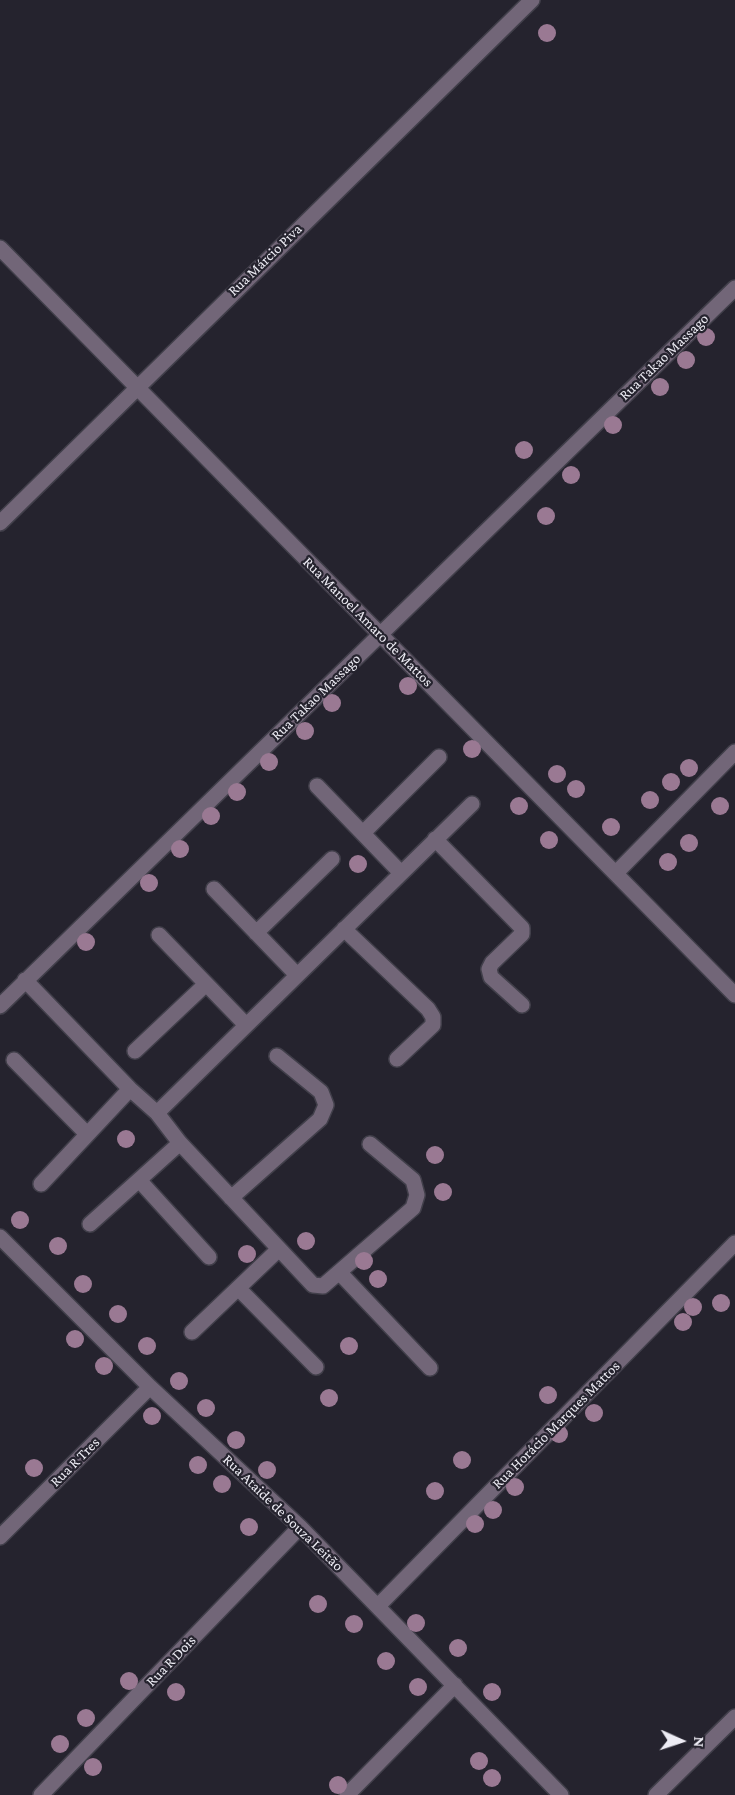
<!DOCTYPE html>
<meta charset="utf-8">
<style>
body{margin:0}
#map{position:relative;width:735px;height:1795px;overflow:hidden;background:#25232e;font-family:"Crimson Pro",serif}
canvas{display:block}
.north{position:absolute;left:651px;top:1711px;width:60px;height:60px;-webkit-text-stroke:4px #25232e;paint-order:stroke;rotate:93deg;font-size:16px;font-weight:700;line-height:24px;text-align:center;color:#edecf4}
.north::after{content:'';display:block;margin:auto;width:21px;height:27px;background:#edecf4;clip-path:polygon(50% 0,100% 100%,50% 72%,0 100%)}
</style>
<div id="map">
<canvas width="735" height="1795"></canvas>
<div class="north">N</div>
</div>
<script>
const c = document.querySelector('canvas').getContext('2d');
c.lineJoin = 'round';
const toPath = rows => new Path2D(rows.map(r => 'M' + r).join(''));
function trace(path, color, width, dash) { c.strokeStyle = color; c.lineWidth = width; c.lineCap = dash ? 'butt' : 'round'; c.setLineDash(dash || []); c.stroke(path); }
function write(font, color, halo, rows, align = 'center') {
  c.font = font + ' "Crimson Pro",serif'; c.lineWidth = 4.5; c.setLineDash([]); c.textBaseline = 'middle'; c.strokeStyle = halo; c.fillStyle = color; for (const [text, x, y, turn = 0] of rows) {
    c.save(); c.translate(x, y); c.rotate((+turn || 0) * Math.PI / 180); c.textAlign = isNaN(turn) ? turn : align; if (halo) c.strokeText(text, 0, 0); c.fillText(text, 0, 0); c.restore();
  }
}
const street = toPath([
 [0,248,735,995],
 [0,523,532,0],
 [317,786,401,873],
 [363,833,439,757],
 [435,839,522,928,522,934,492,963,489,969,491,977,522,1005],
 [616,873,735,752],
 [214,889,297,975],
 [344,929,428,1009,433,1017,433,1025,397,1059],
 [256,933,332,859],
 [159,935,246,1025],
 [25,980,130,1089,157,1113,180,1143,313,1285,323,1286,413,1208,417,1195,413,1180,370,1144],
 [0,1006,735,288],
 [135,1051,206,984],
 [14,1060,87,1134],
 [157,1113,472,804],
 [139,1180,209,1257],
 [41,1184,130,1089],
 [231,1198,320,1119,326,1105,321,1092,277,1056],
 [90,1224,180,1143],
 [0,1237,150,1387,300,1527,561,1795],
 [339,1272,430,1368],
 [238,1288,316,1367],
 [192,1332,279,1249],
 [0,1537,150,1387],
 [378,1606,735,1243],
 [41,1795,300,1527],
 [347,1795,455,1685],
 [656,1795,735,1717]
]);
const trees = [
 [547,33],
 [706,337],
 [686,360],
 [660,387],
 [613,425],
 [524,450],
 [571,475],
 [546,516],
 [408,686],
 [332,703],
 [305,731],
 [472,749],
 [269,762],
 [689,768],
 [557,774],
 [671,782],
 [576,789],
 [237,792],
 [650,800],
 [519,806],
 [720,806],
 [211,816],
 [611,827],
 [549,840],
 [689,843],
 [180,849],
 [668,862],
 [358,864],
 [149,883],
 [86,942],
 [126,1139],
 [435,1155],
 [443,1192],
 [20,1220],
 [306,1241],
 [58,1246],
 [247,1254],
 [364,1261],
 [378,1279],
 [83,1284],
 [721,1303],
 [693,1307],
 [118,1314],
 [683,1322],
 [75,1339],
 [147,1346],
 [349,1346],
 [104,1366],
 [179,1381],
 [548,1395],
 [329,1398],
 [206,1408],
 [594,1413],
 [152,1416],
 [559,1434],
 [236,1440],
 [462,1460],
 [198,1465],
 [34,1468],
 [267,1470],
 [222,1484],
 [515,1487],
 [435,1491],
 [493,1510],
 [475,1524],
 [249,1527],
 [318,1604],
 [416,1623],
 [354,1624],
 [458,1648],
 [386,1661],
 [129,1681],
 [418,1687],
 [176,1692],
 [492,1692],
 [86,1718],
 [60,1744],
 [479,1761],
 [93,1767],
 [492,1778],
 [338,1785]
];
const streetNames = [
 ["Rua Márcio Piva",265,260,-44],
 ["Rua Takao Massago",664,357,-44],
 ["Rua Manoel Amaro de Mattos",368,622,45],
 ["Rua Takao Massago",316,697,-44],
 ["Rua Horácio Marques Mattos",556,1425,-45],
 ["Rua R Tres",75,1462,-45],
 ["Rua Ataide de Souza Leitão",283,1513,44],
 ["Rua R Dois",171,1661,-46]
];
trace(street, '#413f4a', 18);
trace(street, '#726678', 15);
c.fillStyle = '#9a7993';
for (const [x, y] of trees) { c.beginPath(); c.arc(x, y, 9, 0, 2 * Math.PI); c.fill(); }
write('15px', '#edecf4', '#25232e', streetNames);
</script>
